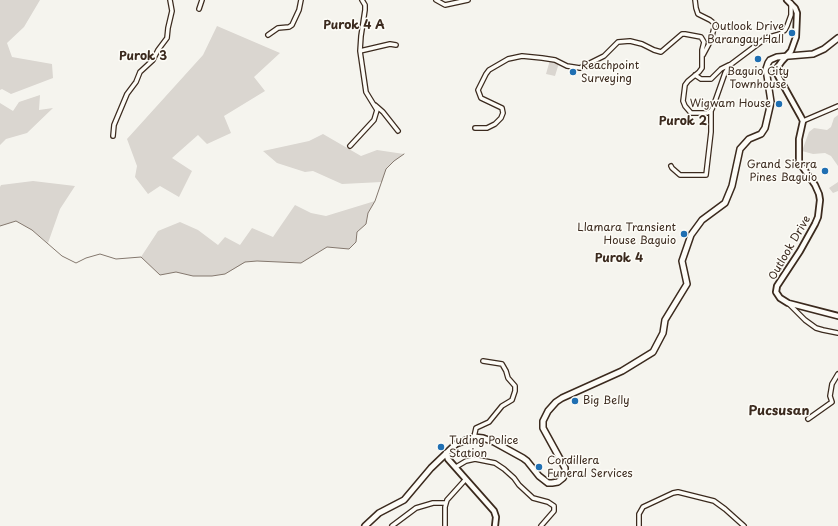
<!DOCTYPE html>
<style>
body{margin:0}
canvas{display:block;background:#f5f4ee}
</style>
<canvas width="838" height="526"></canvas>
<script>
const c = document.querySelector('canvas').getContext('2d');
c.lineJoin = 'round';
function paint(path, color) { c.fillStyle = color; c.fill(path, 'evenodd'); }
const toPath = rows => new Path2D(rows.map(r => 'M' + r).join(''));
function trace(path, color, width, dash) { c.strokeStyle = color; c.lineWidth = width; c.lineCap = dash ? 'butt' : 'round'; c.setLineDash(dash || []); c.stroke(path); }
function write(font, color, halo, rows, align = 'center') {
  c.font = font + ' "Playpen Sans",sans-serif'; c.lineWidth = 3; c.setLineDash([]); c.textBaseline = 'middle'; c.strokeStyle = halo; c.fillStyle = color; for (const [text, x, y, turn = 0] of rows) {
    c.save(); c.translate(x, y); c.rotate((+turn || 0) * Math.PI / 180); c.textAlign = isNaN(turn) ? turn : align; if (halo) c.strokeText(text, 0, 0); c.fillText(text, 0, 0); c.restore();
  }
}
const green = toPath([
 [0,0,40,0,24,27,7,43,12,57,52,64,53,78,11,94,2,89,0,90],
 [217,26,280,53,254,77,265,91,224,116,231,133,207,144,198,135,172,158,192,171,179,197,160,186,148,194,135,177,137,166,127,139,203,55],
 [550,60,559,63,555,76,546,74],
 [40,95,39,110,53,108,27,133,6,139,0,145,0,103,13,111,19,102],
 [838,115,838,166,831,156,825,153,813,154,802,151,809,132,814,128,827,130,831,127,834,118],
 [323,134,361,156,377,150,404,154,394,161,386,169,382,182,342,184,313,171,305,172,277,163,263,151,309,141],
 [33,181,75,186,60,209,48,243,32,230,16,221,0,226,0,187,1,185],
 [838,182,838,191,833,193,829,188],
 [375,201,368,213,366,224,357,232,356,242,349,249,327,247,301,263,257,261,246,262,225,274,212,276,193,276,176,272,160,275,141,257,158,231,180,222,198,230,218,245,225,237,240,245,252,228,273,237,295,205,311,213,326,216]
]);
const stream = toPath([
 [0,226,16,221,32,230,62,256,76,263,86,258,100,254,116,259,141,257,160,275,176,272,193,276,212,276,225,274,245,262,257,261,301,263,327,247,349,249,356,242,357,232,366,224,368,213,375,201,386,169,394,161,404,154]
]);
const minor = toPath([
 [436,0,445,5,468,0],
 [695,0,696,8,698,14,710,20,715,24,711,40,703,55],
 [199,9,202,0],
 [268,35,278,28,289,27,292,25,299,10,301,0],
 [360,51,390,44,396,45],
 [695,75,701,79,711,79,721,69,729,65],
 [375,105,383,112,398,131],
 [803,121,838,106],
 [475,128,487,128,495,124,501,118,503,113,502,108,481,98,478,90,486,74,489,70,508,59,522,56,542,58,555,60,567,66,580,68,604,56,618,42,630,41,642,44,654,50,661,52,682,34,685,34,701,37,704,42,702,50,702,68,699,72,688,81,685,85,683,101,685,106,691,113,707,113,711,111,713,107,725,73,730,65,766,38,780,34,785,30,787,26,791,15,791,3],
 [113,136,114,125,127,94,136,82,140,72,153,60,158,50,167,38,168,28,172,11,170,0],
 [350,146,374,120,377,110,366,92,360,51,361,36,365,10,365,5,362,0],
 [671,166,672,168,680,175,706,175,711,132,711,111],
 [788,303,805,320,816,328,823,330,838,333],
 [808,419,832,402,830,396,832,384,838,374],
 [474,437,476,428,489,422,502,406,512,400,515,391,515,386,508,378,506,371,502,364,483,361],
 [456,467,466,461,475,459,495,463,504,469,514,478,519,485,533,498,548,502,554,506,554,511,541,526],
 [392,526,416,508,433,503,445,503],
 [445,526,445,507,447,500,465,480],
 [639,526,639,514,643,507,673,493,678,492,714,501,725,509,744,526]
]);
const tertiary = toPath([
 [787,0,795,8,797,13,796,37,791,51,782,61,777,68,777,74,801,117,803,121,799,139,799,162,815,185,819,194,820,200,818,217,815,224,800,251,777,286,776,292,780,298,788,303,838,316],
 [446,453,448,459,494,511,496,517,495,526]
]);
const secondary = toPath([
 [365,526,379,513,404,500,431,468,456,444,474,437,483,438,494,442,523,458,527,461,539,476,548,483,552,483,558,482,563,478,565,474,565,468,543,428,543,421,548,411,556,402,562,398,622,371,653,352,663,333,665,320,687,284,682,261,691,235,702,220,725,203,732,186,740,149,749,139,761,134,765,128,771,102,766,69,768,63,770,60,777,57,813,54,824,49,838,38]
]);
const markers = [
 [792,33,4,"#1f6fb2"],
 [758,59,4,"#1f6fb2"],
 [573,72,4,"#1f6fb2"],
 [779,104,4,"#1f6fb2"],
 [825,171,4,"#1f6fb2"],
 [684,234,4,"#1f6fb2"],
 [575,401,4,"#1f6fb2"],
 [441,447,4,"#1f6fb2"],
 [539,467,4,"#1f6fb2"]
];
const poiNames = [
 ["Outlook Drive",784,27],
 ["Barangay Hall",784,40],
 ["Reachpoint",581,66,"left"],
 ["Surveying",581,79,"left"],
 ["Baguio City",758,72,"center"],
 ["Townhouse",758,85,"center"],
 ["Wigwam House",771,104],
 ["Grand Sierra",817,165],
 ["Pines Baguio",817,178],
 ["Llamara Transient",676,228],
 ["House Baguio",676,241],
 ["Big Belly",583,401,"left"],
 ["Tuding Police",449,441,"left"],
 ["Station",449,454,"left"],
 ["Cordillera",547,461,"left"],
 ["Funeral Services",547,474,"left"]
];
const streetNames = [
 ["Outlook Drive",790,248,-60]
];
const neighbourhoodNames = [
 ["Purok 4 A",354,26],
 ["Purok 3",143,57],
 ["Purok 2",683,122],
 ["Purok 4",619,259]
];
const quarterNames = [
 ["Pucsusan",779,411]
];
paint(green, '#dad6d0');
trace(stream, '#84786e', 1);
trace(minor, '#3b2a1e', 6);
trace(tertiary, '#3b2a1e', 8);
trace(secondary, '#3b2a1e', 8);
trace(minor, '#fdfcf7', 3.5);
trace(tertiary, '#fdfcf7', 4.5);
trace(secondary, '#fdfcf7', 5);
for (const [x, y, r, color] of markers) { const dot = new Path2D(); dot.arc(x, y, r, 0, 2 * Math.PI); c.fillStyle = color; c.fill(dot); trace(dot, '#fdfcf7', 1.5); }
write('11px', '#3b2a1e', '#fdfcf7', poiNames, 'right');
write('11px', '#3b2a1e', '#fdfcf7', streetNames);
write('bold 12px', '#3b2a1e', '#fdfcf7', neighbourhoodNames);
write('bold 13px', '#3b2a1e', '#fdfcf7', quarterNames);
</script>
